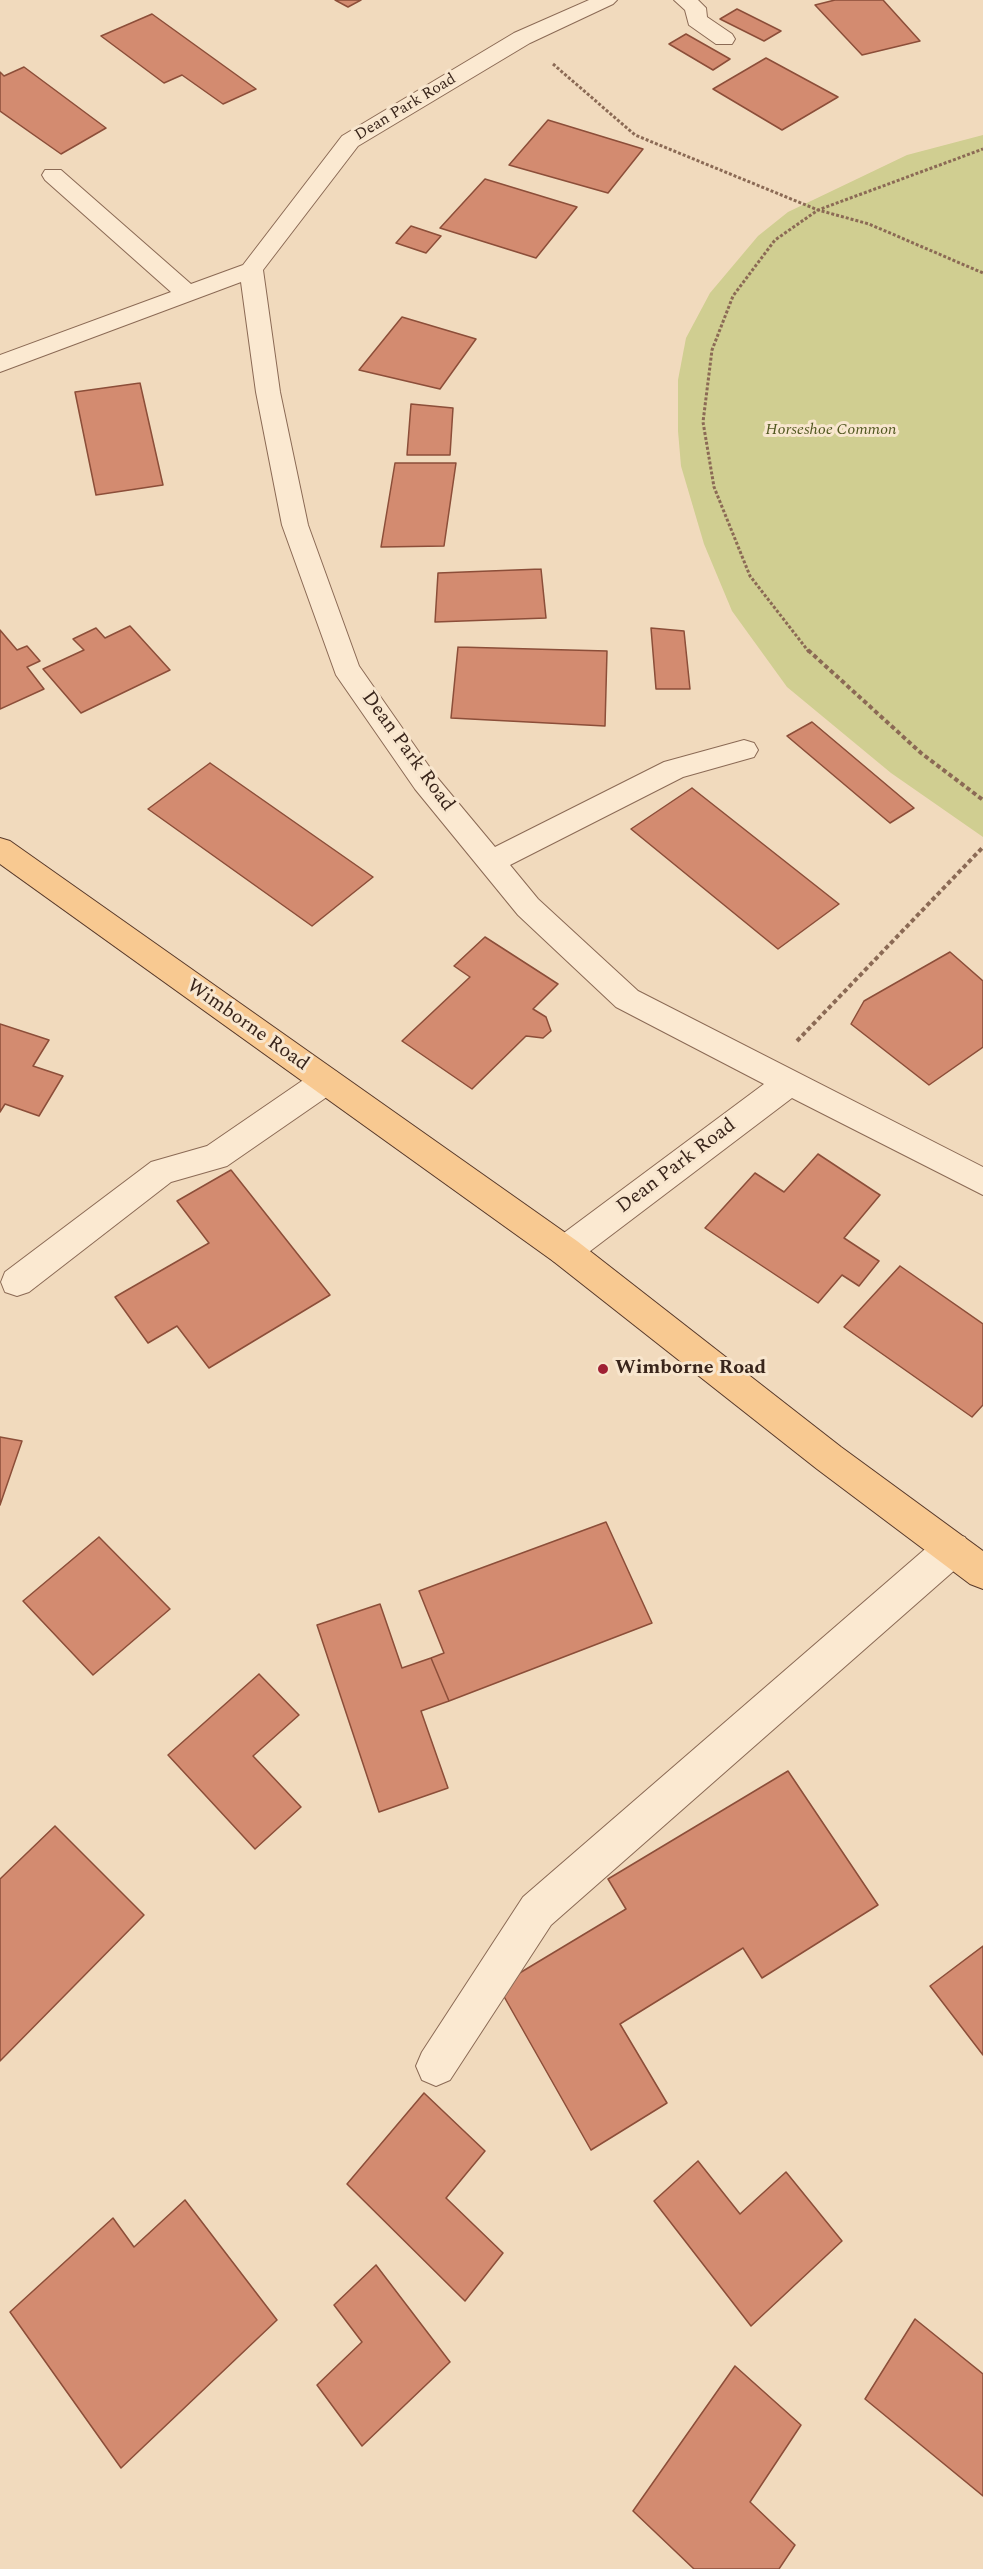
<!DOCTYPE html>
<style>
body{margin:0}
canvas{display:block;background:#f1dabd}
</style>
<canvas width="983" height="2569"></canvas>
<script>
const c = document.querySelector('canvas').getContext('2d');
c.lineJoin = 'round';
function paint(path, color) { c.fillStyle = color; c.fill(path, 'evenodd'); }
const toPath = rows => new Path2D(rows.map(r => 'M' + r).join(''));
function trace(path, color, width, dash) { c.strokeStyle = color; c.lineWidth = width; c.lineCap = dash ? 'butt' : 'round'; c.setLineDash(dash || []); c.stroke(path); }
function write(font, color, halo, rows, align = 'center') {
  c.font = font + ' Spectral,serif'; c.lineWidth = 6; c.setLineDash([]); c.textBaseline = 'middle'; c.strokeStyle = halo; c.fillStyle = color; for (const [text, x, y, turn = 0] of rows) {
    c.save(); c.translate(x, y); c.rotate((+turn || 0) * Math.PI / 180); c.textAlign = isNaN(turn) ? turn : align; if (halo) c.strokeText(text, 0, 0); c.fillText(text, 0, 0); c.restore();
  }
}
const green = toPath([
 [983,135,983,837,891,773,787,687,732,611,704,544,681,466,678,431,678,380,686,338,710,293,758,236,788,212,907,155]
]);
const building = toPath([
 [335,0,361,0,348,7,335,0],
 [835,0,883,0,920,41,862,55,815,5,835,0],
 [737,9,781,31,764,41,720,19,737,9],
 [152,14,256,89,223,104,182,75,164,83,101,36,152,14],
 [686,34,730,59,713,70,669,44,686,34],
 [766,58,838,97,782,130,713,89,766,58],
 [24,67,106,128,61,154,0,111,0,72,4,76,24,67],
 [548,120,643,149,608,193,509,165,548,120],
 [485,179,577,207,536,258,440,228,485,179],
 [411,226,441,236,426,253,396,243,411,226],
 [402,317,476,339,440,389,359,370,402,317],
 [140,383,163,485,96,495,75,392,140,383],
 [411,404,453,408,450,455,407,455,411,404],
 [395,463,456,463,444,546,381,547,395,463],
 [541,569,546,618,435,622,438,573,541,569],
 [130,626,170,670,81,713,43,669,84,650,73,639,96,628,105,638,130,626],
 [651,628,684,631,690,689,656,689,651,628],
 [0,630,17,650,27,646,40,661,27,667,44,689,0,709,0,630],
 [458,647,607,651,605,726,451,718,458,647],
 [812,722,914,808,890,823,787,736,812,722],
 [210,763,373,877,312,926,148,809,210,763],
 [692,788,839,904,778,949,631,829,692,788],
 [485,937,558,984,533,1009,546,1017,551,1031,543,1038,526,1036,472,1089,402,1041,470,977,454,966,485,937],
 [950,952,983,981,983,1047,929,1085,851,1024,864,1001,950,952],
 [0,1024,49,1040,33,1066,63,1076,39,1116,5,1104,0,1112,0,1024],
 [818,1154,880,1195,844,1238,879,1261,859,1286,842,1275,818,1303,705,1228,755,1173,784,1192,818,1154],
 [231,1170,330,1295,209,1368,177,1326,148,1343,115,1297,209,1243,177,1201,231,1170],
 [900,1266,983,1324,983,1405,972,1417,844,1327,900,1266],
 [0,1437,22,1441,0,1505,0,1437],
 [606,1522,652,1623,449,1701,431,1658,444,1653,419,1591,606,1522],
 [99,1537,170,1609,93,1675,23,1601,99,1537],
 [380,1604,402,1668,431,1658,449,1701,421,1711,448,1788,379,1812,317,1625,380,1604],
 [259,1674,299,1715,253,1756,301,1807,255,1849,168,1755,259,1674],
 [788,1771,878,1905,762,1978,743,1948,620,2024,667,2103,591,2150,498,1986,626,1909,608,1879,788,1771],
 [55,1826,144,1915,0,2061,0,1879,55,1826],
 [983,1946,983,2055,930,1986,983,1946],
 [424,2093,485,2151,446,2198,503,2253,465,2301,347,2184,424,2093],
 [698,2161,740,2214,786,2172,842,2241,751,2326,654,2201,698,2161],
 [185,2200,277,2320,121,2468,10,2312,113,2218,134,2247,185,2200],
 [376,2265,450,2362,362,2446,317,2385,362,2342,334,2305,376,2265],
 [915,2319,983,2374,983,2496,865,2399,915,2319],
 [735,2366,801,2425,750,2502,795,2545,779,2569,694,2569,633,2511,735,2366]
]);
const pathFar1 = toPath([
 [553,64,635,135,818,210,869,224,983,273],
 [809,652,750,576,714,487,703,422,712,350,733,296,775,240,818,210,983,149]
]);
const path = toPath([
 [808,650,921,753,983,800],
 [797,1041,983,847]
]);
const minor = toPath([
 [589,0,617,0,613,4,530,43,358,146,263,270,280,392,308,525,359,666,435,775,495,847,664,762,744,740,754,743,758,750,754,757,683,777,510,865,538,899,638,991,983,1167,983,1195,792,1098,577,1261,565,1265,553,1261,549,1251,553,1241,764,1084,616,1007,518,915,415,789,336,675,282,525,256,392,241,282,0,372,0,355,171,292,45,180,42,175,45,170,61,170,191,284,243,265,342,136,514,33,589,0],
 [674,0,698,0,706,8,707,17,732,34,735,39,732,44,716,44,689,25,685,10,674,0],
 [326,1068,337,1072,342,1081,337,1090,227,1166,171,1182,29,1292,17,1296,5,1292,1,1282,5,1272,151,1162,207,1146,315,1072,326,1068],
 [952,1533,965,1537,970,1549,965,1561,551,1925,450,2080,436,2086,422,2080,416,2066,422,2052,523,1897,939,1537,952,1533]
]);
const major = toPath([
 [0,838,10,841,577,1241,841,1447,983,1551,983,1589,970,1584,817,1469,553,1261,0,864,0,838]
]);
const markers = [
 [603,1369,6,"#9f2034"]
];
const farStreetnames = [
 ["Dean Park Road",406,108,-31]
];
const farParknames = [
 ["Horseshoe Common",831,431]
];
const streetNames = [
 ["Dean Park Road",407,752,54],
 ["Wimborne Road",247,1026,35],
 ["Dean Park Road",677,1167,-37]
];
const poiNames = [
 ["Wimborne Road",615,1369]
];
paint(green, '#d0ce91');
paint(building, '#d38b70');
trace(building, '#8c4e39', 1.5);
trace(minor, '#8b6a55', 2);
trace(major, '#58392a', 2);
trace(pathFar1, '#8b6a55', 3, [3, 2]);
trace(path, '#8b6a55', 4, [4.5, 3]);
paint(minor, '#fbe9d1');
paint(major, '#f8c991');
for (const [x, y, r, color] of markers) { const dot = new Path2D(); dot.arc(x, y, r, 0, 2 * Math.PI); c.fillStyle = color; c.fill(dot); trace(dot, '#f8e6ce', 2); }
write('16px', '#39251b', '#f8e6ce', farStreetnames);
write('italic 16px', '#515720', '#f8e6ce', farParknames);
write('20px', '#39251b', '#f8e6ce', streetNames);
write('bold 20px', '#39251b', '#f8e6ce', poiNames, 'left');
</script>
